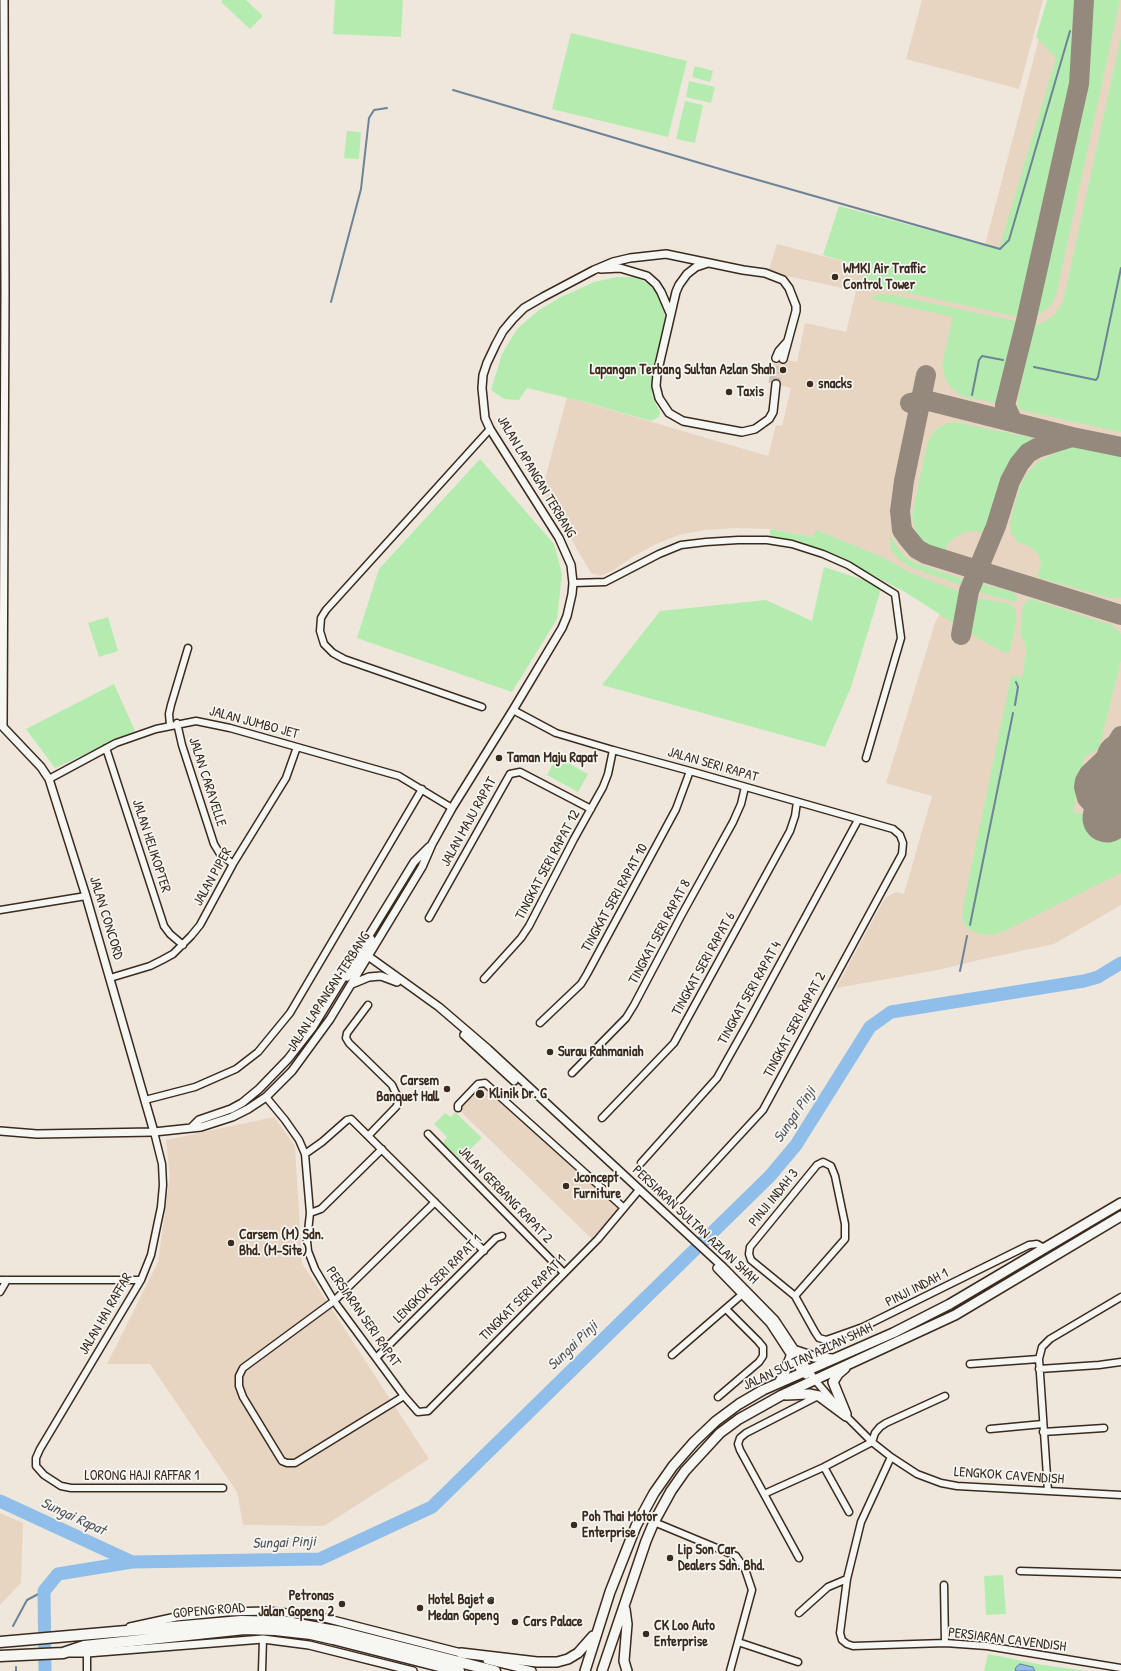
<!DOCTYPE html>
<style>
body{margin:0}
canvas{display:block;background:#efe7dc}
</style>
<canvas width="1121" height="1671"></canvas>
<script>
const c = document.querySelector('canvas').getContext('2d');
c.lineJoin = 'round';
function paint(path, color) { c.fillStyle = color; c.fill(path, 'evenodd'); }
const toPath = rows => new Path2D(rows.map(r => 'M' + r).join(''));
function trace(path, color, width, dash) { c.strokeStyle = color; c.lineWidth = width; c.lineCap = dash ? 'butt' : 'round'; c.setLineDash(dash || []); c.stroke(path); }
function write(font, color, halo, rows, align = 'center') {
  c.font = font + ' "Patrick Hand",sans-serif'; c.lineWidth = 3.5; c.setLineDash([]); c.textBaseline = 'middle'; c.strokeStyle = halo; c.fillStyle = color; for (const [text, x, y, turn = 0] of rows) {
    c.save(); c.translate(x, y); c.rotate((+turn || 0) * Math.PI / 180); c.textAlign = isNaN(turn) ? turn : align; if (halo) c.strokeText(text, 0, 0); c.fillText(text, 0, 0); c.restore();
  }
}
const built = toPath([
 [922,0,1043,0,1019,89,906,59],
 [1049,0,1121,0,1121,905,1054,944,979,960,938,970,836,988,885,898,896,892,904,894,932,796,886,783,935,623,942,609,813,537,770,529,736,528,705,530,679,535,656,544,634,556,612,571,600,576,591,573,542,490,567,397,768,456,776,425,782,426,791,388,770,383,775,357,797,362,805,323,846,332,856,291,768,272,777,244,861,266,863,269,998,249,985,245],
 [484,1081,625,1214,595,1242,457,1108],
 [274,1117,295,1146,302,1263,429,1459,324,1526,243,1525,237,1492,150,1364,107,1364,158,1262,170,1176,166,1140],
 [0,1513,23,1523,21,1583,0,1605]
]);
const green = toPath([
 [223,0,246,0,263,16,250,29,221,2],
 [335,0,403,0,401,37,333,34],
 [1047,0,1081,0,1078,66,1075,87,1023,318,862,283,863,269,861,266,823,255,839,206,999,249,1056,58,1036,37],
 [1091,0,1120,0,1056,295,1051,305,1040,314,1034,317,1085,89,1087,70],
 [571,33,687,61,668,137,552,109],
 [1121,37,1121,432,1021,410,1017,405,1033,326,1046,321,1053,316,1063,302],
 [695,66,713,71,710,82,692,77],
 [689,81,715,87,711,103,686,97],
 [685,101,703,105,695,143,676,139],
 [347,131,361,132,359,159,344,158],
 [617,277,636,277,650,285,662,300,665,318,653,375,652,396,660,412,659,417,651,421,585,402,527,388,519,400,504,399,491,390,502,354,517,329,539,310,561,297,594,282],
 [881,294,893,295,1020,322,1003,396,1000,401,997,403,962,396,951,387,947,382,944,374,942,364,953,317,872,299,875,295],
 [954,422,1038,439,1028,445,1007,469,992,527,987,531,980,532,970,531,962,533,948,543,945,550,929,546,916,533,912,515,927,444,931,436,936,429,946,424],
 [1075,447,1121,456,1121,597,1110,598,1037,577,1041,565,1039,555,1031,547,1018,542,1011,533,1010,522,1020,486,1028,472,1039,461,1065,449],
 [480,459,554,544,562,574,557,619,512,692,357,638,379,569],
 [770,529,813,537,816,530,880,556,911,573,961,592,963,596,958,626,905,592,848,562,788,541,770,537],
 [889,538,891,538,905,557,915,563,963,579,962,584,960,585,913,568,902,562,892,551],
 [824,567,882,586,851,687,825,747,602,685,660,611,766,600,812,621],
 [975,582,1013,592,1017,597,1017,601,1014,602,982,593,974,588],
 [972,597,1009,604,1015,608,1017,617,1010,651,1005,653,969,633,969,618],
 [1031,599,1112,625,1121,634,1121,660,1099,749,1085,756,1073,812,1121,823,1121,873,1004,931,993,935,980,934,970,930,965,925,962,917,963,907,1011,676,1022,677,1023,673,1026,653,1025,643,1020,635,1022,614,1024,604],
 [108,617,118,651,99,657,88,623],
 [114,684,135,731,55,768,26,729],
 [557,757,588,774,578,792,547,775],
 [455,1112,482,1138,460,1159,443,1143,447,1137,434,1124,445,1113,451,1117],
 [1003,1575,1006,1614,986,1615,984,1576],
 [988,1654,1043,1665,1087,1671,984,1671]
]);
const water = toPath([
 [1020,1664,1033,1667,1035,1671,1015,1671,1016,1667,1020,1664]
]);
const stream = toPath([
 [453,90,737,174,1000,249,1009,240,1070,31],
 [331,302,361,189,369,118,374,110,387,108],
 [1034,367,1096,380,1098,377,1121,268],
 [972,395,979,360,982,356,1003,360],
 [1015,705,1018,687,1016,682],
 [970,925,1013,713],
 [960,971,967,936],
 [13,1626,27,1600,44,1591],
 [16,1671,16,1667]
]);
const river = toPath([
 [0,1501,132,1562],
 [45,1671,44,1591,58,1574,132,1562,320,1559,432,1507,770,1176,796,1145,870,1027,891,1012,1084,981,1098,977,1121,963]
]);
const taxiway = toPath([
 [926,375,904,481,900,511,902,530,907,537,917,549,926,554,1121,615],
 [910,403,925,400,1072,437,1121,447],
 [1013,422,1005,405,1026,321,1079,84,1084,0],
 [961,635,969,591,996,526,1010,481,1019,464,1028,453,1037,448,1072,437],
 [1121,736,1110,754,1089,774,1085,781,1084,787,1087,798,1096,808,1111,810,1121,804]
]);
const runway = toPath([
 [1107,818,1121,758]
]);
const tertiaryTunnel = toPath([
 [772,383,776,358],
 [776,384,783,359]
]);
const minor = toPath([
 [573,583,605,582,659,554,681,545,706,542,738,540,767,540,792,544,823,554,848,565,895,594,901,638,866,758],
 [482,707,344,659,333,653,324,644,320,631,321,618,326,610,490,429],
 [513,710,556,733,613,750,690,771,893,829,900,835,903,843,902,854,763,1110,680,1200],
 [177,723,182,745,214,844,220,854,233,864],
 [170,725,169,714,171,705,188,648],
 [106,748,164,926,170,934,183,945],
 [49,779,116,743,156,729,196,721,230,728,399,776,452,808],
 [0,910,86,896],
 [429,918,510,774,520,772,591,809],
 [110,978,150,966,162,960,173,954,191,936,200,925,233,864,286,778,297,747],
 [484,979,521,938,529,926,574,839,603,787,608,774,613,750],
 [368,1005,347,1033,346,1038,349,1043,392,1085,398,1098,398,1103,396,1107,369,1135],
 [540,1023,581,984,587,974,676,809,690,771],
 [572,1073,626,1018,634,1005,681,916,733,822,741,804,745,787],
 [266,1097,285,1120,299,1140,305,1154,310,1213,307,1241,308,1251,315,1269,334,1301,404,1396,418,1412,428,1411,598,1239,639,1190],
 [145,1100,195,1087,236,1069,258,1052,290,1013,422,789],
 [458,1108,458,1105,478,1084,485,1083,624,1208],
 [602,1118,674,1043,790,831,795,816,797,802],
 [154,1132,162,1164,163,1185,161,1207,151,1255,141,1280,40,1449,36,1458,36,1466,44,1475,61,1486,71,1488,223,1488],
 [428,1134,564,1273],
 [305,1154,322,1142,347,1120,351,1119,484,1251],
 [641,1163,717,1078,749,1021,858,820],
 [310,1213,321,1209,382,1149],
 [0,1280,141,1280],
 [0,1292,7,1280],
 [795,1296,845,1239,845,1224,835,1176,831,1166,823,1162,817,1165,750,1247,749,1254,751,1260,795,1296,815,1332,819,1338,826,1340,832,1338,863,1327,1029,1245,1037,1244,1044,1248],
 [672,1355,746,1291],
 [376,1358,496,1238,502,1236],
 [970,1364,1039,1359],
 [1039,1369,1099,1365,1121,1362],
 [814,1379,846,1416,872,1442,891,1457,917,1474,941,1483,957,1486,1121,1495],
 [404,1396,295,1463,287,1463,282,1461,243,1397,239,1386,239,1376,243,1368,334,1301,435,1202],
 [718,1397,759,1362,763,1356,763,1347,758,1341,726,1309],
 [990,1429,1043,1424],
 [1043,1432,1104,1428],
 [891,1457,861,1522,847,1579,840,1633,842,1640,847,1644,853,1646,945,1643,987,1646,1121,1668],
 [824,1467,849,1512],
 [1048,1491,1039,1359,1042,1347,1050,1339,1121,1297],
 [764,1494,824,1467,872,1442,875,1433,880,1427,886,1423,945,1396],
 [654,1522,736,1556,745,1569,752,1590,730,1671],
 [799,1558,740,1450,738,1444,740,1438,746,1433,818,1396],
 [1020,1571,1121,1574],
 [944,1585,945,1643],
 [799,1613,828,1587,847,1579],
 [738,1642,798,1662],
 [87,1671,87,1653],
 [262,1671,263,1639]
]);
const tertiary = toPath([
 [4,0,5,291,3,727,41,767,49,779,86,896,154,1132],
 [708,263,696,267,687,274,679,285,676,292,657,374,656,386,659,398,669,413,683,421,742,432,755,429,769,419,773,412,776,384],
 [601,269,620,268,647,276,656,284,661,292,670,313],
 [776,358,779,351,787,342],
 [368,956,439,1007,488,1049,723,1267,775,1320,814,1379],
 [347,977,364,956,371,939],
 [352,984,369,977,381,976,397,982],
 [464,1035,514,1081],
 [192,1127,199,1120,231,1109,242,1103,259,1089,288,1059,313,1027,414,862,429,847],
 [0,1131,37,1134,154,1132,201,1127,232,1117,248,1109,266,1097,292,1071,330,1019,422,867,432,844,452,808,513,710,562,628,567,616,572,594,573,583,571,565,559,538,490,429,485,418,482,388,483,375,487,363,496,344,503,331,513,319,524,308,543,297,594,270,613,262,630,258,666,254,743,270,765,273,783,280,789,288,796,306,796,311,783,359],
 [717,1268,770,1323,802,1372,806,1375],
 [130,1627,176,1617,227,1612,267,1611,317,1616,465,1654],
 [70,1653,87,1653,263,1639,309,1645,413,1671],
 [487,1660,532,1671]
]);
const primary = toPath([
 [796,1351,814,1357,832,1359],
 [845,1368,838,1374,833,1382,846,1414],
 [779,1383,784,1374,792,1354],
 [786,1395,809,1394,819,1396,846,1416],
 [625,1609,627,1624,624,1661,627,1671],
 [461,1653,537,1662,557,1662,568,1659,578,1653,593,1636],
 [585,1671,610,1592,636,1526,654,1493,673,1466,694,1442,716,1421,739,1404,763,1390,893,1333,950,1304,1121,1203],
 [602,1671,646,1541,654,1522,671,1491,685,1471,720,1433,739,1419,782,1395,955,1315,1121,1216]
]);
const trunk = toPath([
 [0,1642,241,1621,287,1622,341,1632,495,1671],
 [0,1656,63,1653,84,1646,245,1629,275,1630,311,1634,333,1639,459,1671]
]);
const markers = [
 [835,277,4,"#3b2a1e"],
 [783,370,4,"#3b2a1e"],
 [810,384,4,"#3b2a1e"],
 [729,392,4,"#3b2a1e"],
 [499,758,4,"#3b2a1e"],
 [550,1052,4,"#3b2a1e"],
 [447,1089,4,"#3b2a1e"],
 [480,1094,5,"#3b2a1e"],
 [566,1186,4,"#3b2a1e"],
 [231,1243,4,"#3b2a1e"],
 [574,1525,4,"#3b2a1e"],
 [670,1558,4,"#3b2a1e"],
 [342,1604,4,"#3b2a1e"],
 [420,1608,4,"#3b2a1e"],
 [515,1622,4,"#3b2a1e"],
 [646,1634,4,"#3b2a1e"]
];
const poiNames = [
 ["WMKI Air Traffic",843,269],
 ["Control Tower",843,285],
 ["Lapangan Terbang Sultan Azlan Shah",775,370,"right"],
 ["snacks",818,384],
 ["Taxis",737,392],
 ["Taman Maju Rapat",507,758],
 ["Surau Rahmaniah",558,1052],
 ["Carsem",439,1081,"right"],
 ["Banquet Hall",439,1097,"right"],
 ["Klinik Dr. G",489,1094],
 ["Jconcept",574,1178],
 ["Furniture",574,1194],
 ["Carsem (M) Sdn.",239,1235],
 ["Bhd. (M-Site)",239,1251],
 ["Poh Thai Motor",582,1517],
 ["Enterprise",582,1533],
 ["Lip Son Car",678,1550],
 ["Dealers Sdn. Bhd.",678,1566],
 ["Petronas",334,1596,"right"],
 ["Jalan Gopeng 2",334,1612,"right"],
 ["Hotel Bajet @",428,1600],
 ["Medan Gopeng",428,1616],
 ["Cars Palace",523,1622],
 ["CK Loo Auto",654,1626],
 ["Enterprise",654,1642]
];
const streetNames = [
 ["JALAN LAPANGAN TERBANG",536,477,59],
 ["JALAN JUMBO JET",254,723,15],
 ["JALAN SERI RAPAT",713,765,16],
 ["JALAN CARAVELLE",207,782,72],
 ["JALAN MAJU RAPAT",469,822,-61],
 ["JALAN HELIKOPTER",151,846,72],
 ["TINGKAT SERI RAPAT 12",548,865,-62],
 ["JALAN PIPER",213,877,-61],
 ["TINGKAT SERI RAPAT 10",615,898,-61],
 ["JALAN CONCORD",106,918,73],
 ["TINGKAT SERI RAPAT 8",660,932,-62],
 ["TINGKAT SERI RAPAT 6",704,964,-61],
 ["JALAN LAPANGAN TERBANG",329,992,-57],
 ["TINGKAT SERI RAPAT 4",750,993,-61],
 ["TINGKAT SERI RAPAT 2",795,1025,-62],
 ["JALAN GERBANG RAPAT 2",505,1195,46],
 ["PINJI INDAH 3",774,1198,-51],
 ["PERSIARAN SULTAN AZLAN SHAH",695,1225,43],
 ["LENGKOK SERI RAPAT 1",438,1279,-45],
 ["PINJI INDAH 1",917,1288,-27],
 ["TINGKAT SERI RAPAT 1",523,1298,-45],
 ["JALAN HAI RAFFAR",106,1314,-60],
 ["PERSIARAN SERI RAPAT",363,1317,55],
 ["JALAN SULTAN AZLAN SHAH",808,1357,-25],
 ["LORONG HAJI RAFFAR 1",142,1476],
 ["LENGKOK CAVENDISH",1009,1476,4],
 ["GOPENG ROAD",209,1611,-5],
 ["PERSIARAN CAVENDISH",1007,1640,7]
];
const waterNames = [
 ["Sungai Pinji",795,1115,-56],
 ["Sungai Pinji",573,1346,-44],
 ["Sungai Rapat",73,1517,25],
 ["Sungai Pinji",284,1543,-2]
];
paint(built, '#e7d5c2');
paint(green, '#b4ecb0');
paint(water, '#8ebee9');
trace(water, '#6d8398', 1);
trace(stream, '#6d8398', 2);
trace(river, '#8ebee9', 13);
trace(taxiway, '#95887d', 20);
trace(runway, '#95887d', 49);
trace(tertiaryTunnel, '#cbc1b6', 7, [7, 3.5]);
trace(minor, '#3b2a1e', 9);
trace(tertiary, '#3b2a1e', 10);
trace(primary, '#3b2a1e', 12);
trace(trunk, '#3b2a1e', 13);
trace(minor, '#f6f6f2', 6);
trace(tertiary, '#f6f6f2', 7);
trace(primary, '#f6f6f2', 9);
trace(trunk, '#f6f6f2', 10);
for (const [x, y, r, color] of markers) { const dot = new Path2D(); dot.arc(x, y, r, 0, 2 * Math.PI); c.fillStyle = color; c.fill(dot); trace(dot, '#f6f6f2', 1.5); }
write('bold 14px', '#3b2a1e', '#f6f6f2', poiNames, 'left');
write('14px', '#3b2a1e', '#f6f6f2', streetNames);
write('italic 15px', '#54565b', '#f6f6f2', waterNames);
</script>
